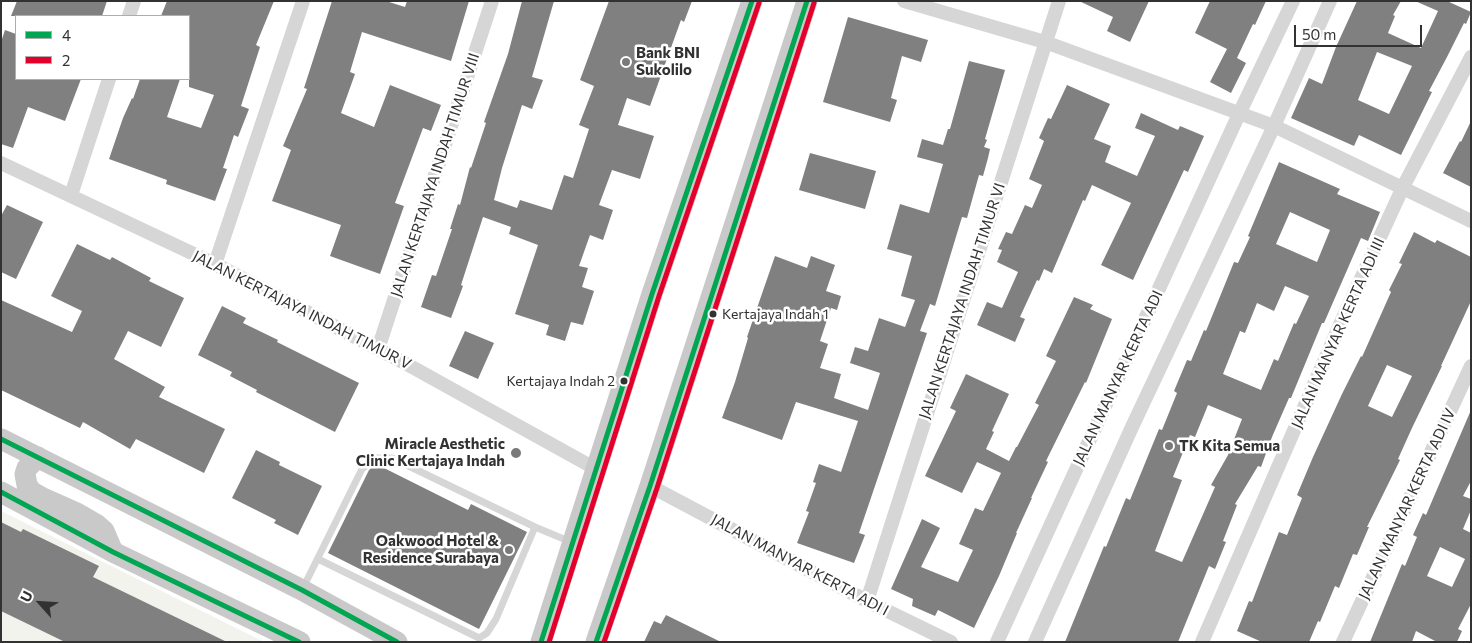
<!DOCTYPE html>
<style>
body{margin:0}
#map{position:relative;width:1472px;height:643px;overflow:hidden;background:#fff;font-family:Commissioner,sans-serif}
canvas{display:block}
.frame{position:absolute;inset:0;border:2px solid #323232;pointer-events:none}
.legend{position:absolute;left:15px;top:15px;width:175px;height:65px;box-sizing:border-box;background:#fff;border:1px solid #adadad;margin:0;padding:6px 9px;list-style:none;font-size:15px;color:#323232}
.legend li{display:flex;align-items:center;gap:10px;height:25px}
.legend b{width:25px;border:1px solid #adadad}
.north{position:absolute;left:15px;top:578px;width:50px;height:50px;-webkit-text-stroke:4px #fff;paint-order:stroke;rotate:296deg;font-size:14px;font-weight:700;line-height:20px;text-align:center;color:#323232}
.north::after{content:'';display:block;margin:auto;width:18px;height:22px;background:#323232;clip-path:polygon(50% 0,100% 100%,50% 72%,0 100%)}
.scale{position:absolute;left:1294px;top:25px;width:128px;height:22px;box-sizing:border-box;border:2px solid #323232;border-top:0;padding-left:6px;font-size:15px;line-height:18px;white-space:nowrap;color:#323232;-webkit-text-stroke:4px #fff;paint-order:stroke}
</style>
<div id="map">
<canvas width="1472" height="643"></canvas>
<div class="frame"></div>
<ul class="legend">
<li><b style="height:6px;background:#00a651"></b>4</li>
<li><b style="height:6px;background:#e4002b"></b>2</li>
</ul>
<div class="north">U</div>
<div class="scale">50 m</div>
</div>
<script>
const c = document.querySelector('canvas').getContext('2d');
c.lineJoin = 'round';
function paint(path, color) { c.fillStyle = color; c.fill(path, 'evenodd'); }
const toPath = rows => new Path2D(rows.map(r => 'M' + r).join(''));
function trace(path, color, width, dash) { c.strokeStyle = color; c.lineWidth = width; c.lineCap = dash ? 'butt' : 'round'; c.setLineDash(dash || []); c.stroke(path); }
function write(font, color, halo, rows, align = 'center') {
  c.font = font + ' Commissioner,sans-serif'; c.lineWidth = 5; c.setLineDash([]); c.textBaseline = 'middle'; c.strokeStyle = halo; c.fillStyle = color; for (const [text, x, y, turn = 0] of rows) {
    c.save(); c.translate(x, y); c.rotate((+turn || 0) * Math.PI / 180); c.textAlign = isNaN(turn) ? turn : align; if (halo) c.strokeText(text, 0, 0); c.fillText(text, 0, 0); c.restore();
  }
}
const green = toPath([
 [1,511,264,642,1,642]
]);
const building = toPath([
 [17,1,107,1,102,16,11,16],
 [167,1,274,1,256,45,260,47,241,106,249,109,238,137,234,135,223,168,227,169,215,201,166,184,167,180,109,159,123,118,132,98,133,99,140,79,180,79,167,117,201,128,214,95,189,87,189,16,161,16],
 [332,1,386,1,405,7,407,1,469,1,451,61,362,32,350,72,355,74,341,113,374,127,390,85,441,105,431,131,423,128,395,203,404,206,380,274,330,256,341,225,272,201,291,150,283,146,307,89,304,88],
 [522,1,554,1,532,77,543,80,532,109,522,105,502,168,494,200,517,208,520,200,552,210,564,175,573,178,589,129,579,125,594,86,580,80,609,1,692,1,684,22,681,20,650,106,627,98,618,125,654,136,640,179,612,170,599,205,613,210,603,240,590,235,579,266,588,268,582,287,594,291,583,325,571,322,565,341,546,335,549,325,515,314,538,245,509,234,511,227,483,217,461,285,463,286,451,318,421,307,432,275,436,276,452,229,450,229,458,204,460,205,470,167,471,168,486,123,484,122,508,54],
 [1079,1,1149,1,1130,42,1107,31,1113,17],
 [1210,1,1266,1,1255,25,1253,24,1237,58,1246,63,1231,93,1210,82,1227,49,1195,33],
 [1357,1,1401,1,1393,15,1395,16,1388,33,1421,48,1438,11,1415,1,1447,1,1471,12,1466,24,1464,23,1447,57,1429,91,1432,92,1401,155,1359,135,1354,146,1291,118,1309,78,1322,84,1336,47],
 [1377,52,1412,66,1389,114,1358,100],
 [848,17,928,40,921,62,902,56,891,98,897,100,890,122,823,102],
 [5,30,16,34,16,79,81,79,65,121,28,107,13,148,1,144,1,42],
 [969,61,1005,70,985,139,987,140,984,147,990,149,988,158,983,176,979,175,967,218,962,217,935,306,930,304,920,331,927,333,859,533,865,535,854,563,797,543,809,512,806,511,816,483,813,482,819,464,841,472,858,421,796,402,782,440,722,418,735,382,748,338,747,337,775,256,807,268,811,256,835,265,826,291,841,296,837,310,831,308,820,341,828,344,820,368,841,374,834,398,868,410,880,373,850,363,855,347,868,351,879,318,905,327,915,300,901,296,912,256,887,249,900,204,929,213,943,164,917,157,922,139,943,145,948,129,950,129],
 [1067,85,1110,104,1094,139,1111,146,1105,162,1137,176,1155,136,1135,128,1141,113,1178,130,1180,126,1204,136,1188,172,1184,170,1133,280,1101,265,1131,203,1092,185,1085,201,1083,200,1052,273,1044,269,1039,281,1037,280,1020,317,1025,319,1015,342,977,325,987,302,1002,308,1018,272,997,262,1002,250,998,249,1006,232,1012,234,1025,205,1032,208,1042,185,1029,179,1044,141,1039,138,1048,118,1051,119],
 [1471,121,1471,187,1443,173,1460,141,1461,142],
 [810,153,876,171,865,209,799,190],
 [1279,162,1340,189,1337,194,1380,212,1368,241,1361,238,1324,323,1322,323,1291,398,1289,398,1272,437,1261,467,1258,466,1235,504,1237,505,1223,541,1226,542,1215,569,1209,566,1178,642,1065,642,1104,546,1106,547,1126,498,1130,500,1159,429,1162,430,1177,393,1174,391,1187,360,1191,361,1204,330,1206,331,1234,262,1238,263,1250,237,1248,236],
 [1290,212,1330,230,1317,262,1276,244],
 [1285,286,1309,296,1296,324,1294,323,1278,361,1274,359,1261,390,1223,374,1240,331,1245,333,1257,303,1274,311],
 [1208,405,1242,419,1228,455,1211,485,1215,487,1182,562,1155,551,1182,480,1173,477,1190,435,1195,437],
 [7,205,43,222,16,279,1,272,1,216],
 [1414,232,1435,243,1437,240,1471,257,1471,301,1441,366,1442,366,1412,428,1398,459,1400,460,1367,527,1369,527,1357,555,1353,554,1339,588,1335,586,1320,622,1318,621,1309,642,1262,642,1237,631,1249,601,1252,602,1279,532,1287,535,1302,498,1297,495,1313,457,1342,394,1361,356,1362,357,1391,292,1389,290,1402,264,1399,263],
 [1387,365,1412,376,1392,417,1368,406],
 [77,244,110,260,112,257,151,278,149,281,184,298,161,347,128,331,114,359,165,387,159,397,225,429,204,473,136,439,130,449,83,422,80,428,1,390,1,300,72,332,82,311,51,296],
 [1074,297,1093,305,1090,309,1112,319,1086,383,1085,382,1046,461,1048,462,1031,498,1032,498,1016,533,1017,533,999,576,974,628,938,610,935,616,912,606,913,599,891,589,922,519,940,528,921,567,958,582,973,550,959,544,975,508,983,511,1001,473,977,462,962,493,925,476,956,411,950,408,966,374,1009,394,992,431,994,432,986,449,1009,461,1016,447,1017,447,1039,405,1035,403,1056,361,1046,356],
 [222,306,246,318,243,323,278,340,277,342,359,383,335,432,256,392,257,390,230,376,232,372,198,355],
 [465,331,494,343,478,379,449,366],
 [1471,410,1471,481,1463,496,1471,499,1471,510,1463,529,1471,533,1471,604,1458,629,1462,631,1457,642,1437,642,1416,631,1412,642,1370,642,1402,564,1405,566,1417,537,1413,535,1423,513,1426,515],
 [1440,547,1465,559,1452,587,1427,576],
 [256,450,280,462,279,465,322,486,298,535,274,523,276,520,232,498],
 [376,464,468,510,471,504,527,532,479,629,328,553,369,470],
 [1,522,21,532,23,529,99,566,93,577,227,642,65,642,1,611],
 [666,615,721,642,644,642,654,621,661,624]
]);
const lane = toPath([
 [318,559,479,638,487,633,496,619,535,527],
 [303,588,362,469,375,458,392,458,535,527,571,542]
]);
const street = toPath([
 [904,1,1045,42,1274,126,1471,221],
 [129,16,134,1],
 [1,163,215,264,403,362,596,469],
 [71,195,109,79],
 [215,264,303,1],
 [378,349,492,1],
 [650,486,867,601,951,642],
 [867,601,1059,1],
 [997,642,1239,114,1293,1],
 [1035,642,1132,427,1274,126,1330,1],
 [1202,642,1342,320,1403,187,1471,57],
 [1343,642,1471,366]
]);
const primary = toPath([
 [1,439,302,590,397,642],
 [38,457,27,468,25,474,27,485,32,492,41,497,77,513,96,524,104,531,113,552],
 [1,492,113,552,300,642],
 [541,642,652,294,752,1],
 [596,642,650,486,807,1]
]);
const bus1 = toPath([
 [1,439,302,590,397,642],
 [1,492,113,552,299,642],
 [541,642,652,294,752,1],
 [596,642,650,486,807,1]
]);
const bus2 = toPath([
 [549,642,659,296,759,3],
 [604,642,657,488,814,3]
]);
const markers = [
 [626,62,5,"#7a7a7a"],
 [713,314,4.5,"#323232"],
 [624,381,4.5,"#323232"],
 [1169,446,5,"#7a7a7a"],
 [516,453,6,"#7a7a7a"],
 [509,550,5,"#7a7a7a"]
];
const busNames = [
 ["Kertajaya Indah 1",722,314],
 ["Kertajaya Indah 2",615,381,"right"]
];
const poiNames = [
 ["Bank BNI",636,53],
 ["Sukolilo",636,70],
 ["Miracle Aesthetic",505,444,"right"],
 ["Clinic Kertajaya Indah",505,461,"right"],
 ["TK Kita Semua",1179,446],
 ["Oakwood Hotel &",499,541,"right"],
 ["Residence Surabaya",499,558,"right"]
];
const streetNames = [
 ["JALAN KERTAJAYA INDAH TIMUR VIII",435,175,-72],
 ["JALAN KERTAJAYA INDAH TIMUR VI",962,301,-72],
 ["JALAN KERTAJAYA INDAH TIMUR V",302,310,27],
 ["JALAN MANYAR KERTA ADI III",1338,333,-66],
 ["JALAN MANYAR KERTA ADI",1118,378,-65],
 ["JALAN MANYAR KERTA ADI IV",1407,504,-65],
 ["JALAN MANYAR KERTA ADI I",800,565,28]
];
paint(green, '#f1f3ec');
paint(building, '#808080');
trace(lane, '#d6d6d6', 7);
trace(street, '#d6d6d6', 14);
trace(primary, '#c9c9c9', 21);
trace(bus1, '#00a651', 5);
trace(bus2, '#e4002b', 5);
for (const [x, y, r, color] of markers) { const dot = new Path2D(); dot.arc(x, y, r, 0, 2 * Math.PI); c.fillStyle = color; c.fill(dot); trace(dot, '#fff', 2); }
write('14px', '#323232', '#fff', busNames, 'left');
write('bold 15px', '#323232', '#fff', poiNames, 'left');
write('15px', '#323232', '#fff', streetNames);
</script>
